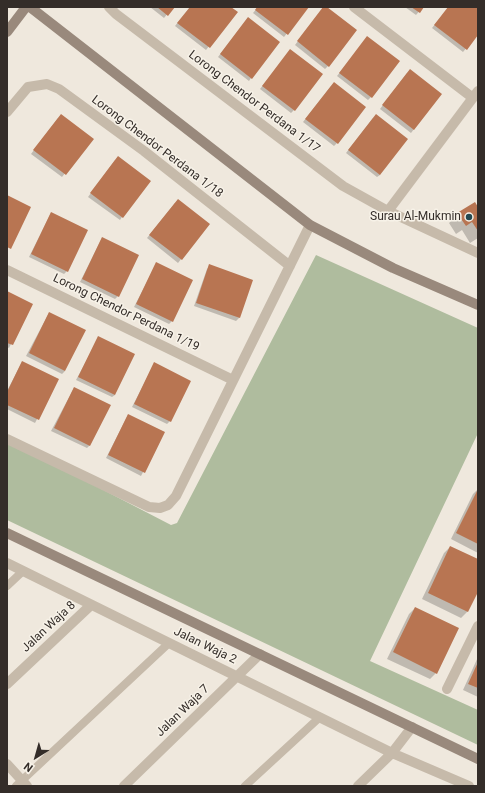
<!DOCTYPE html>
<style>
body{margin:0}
#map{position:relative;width:485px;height:793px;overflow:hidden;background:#efe8dd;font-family:Roboto,sans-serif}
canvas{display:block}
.frame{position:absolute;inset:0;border:8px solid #342d29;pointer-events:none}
.north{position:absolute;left:16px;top:737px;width:40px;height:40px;-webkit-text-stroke:3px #f7f2e8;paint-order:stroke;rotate:217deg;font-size:11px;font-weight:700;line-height:16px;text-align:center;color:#342d29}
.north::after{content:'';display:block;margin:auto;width:14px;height:18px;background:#342d29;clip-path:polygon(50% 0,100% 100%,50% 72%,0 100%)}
</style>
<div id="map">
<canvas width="485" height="793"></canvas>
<div class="frame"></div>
<div class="north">N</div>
</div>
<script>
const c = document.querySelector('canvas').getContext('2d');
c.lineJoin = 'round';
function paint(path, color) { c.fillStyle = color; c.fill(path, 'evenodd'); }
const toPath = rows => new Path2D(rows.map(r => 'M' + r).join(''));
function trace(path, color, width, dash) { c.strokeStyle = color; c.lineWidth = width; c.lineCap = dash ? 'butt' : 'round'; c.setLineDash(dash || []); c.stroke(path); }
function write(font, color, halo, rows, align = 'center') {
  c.font = font + ' Roboto,sans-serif'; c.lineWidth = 3; c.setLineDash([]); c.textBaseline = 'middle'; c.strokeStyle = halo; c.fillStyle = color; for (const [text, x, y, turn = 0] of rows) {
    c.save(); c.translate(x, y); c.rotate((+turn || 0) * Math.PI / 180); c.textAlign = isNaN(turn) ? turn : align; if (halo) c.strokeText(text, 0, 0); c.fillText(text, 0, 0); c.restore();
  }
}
const green = toPath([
 [316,255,478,328,478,433,370,661,478,710,478,745,7,520,7,440,171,525,177,523]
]);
const shadow = toPath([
 [150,7,173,7,164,18],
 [190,7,230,7,236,12,206,50,175,26],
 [258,7,308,7,284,37,253,13],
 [324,7,326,7,328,66,325,69,295,45],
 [405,7,423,7,416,15],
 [449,7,478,7,478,34,463,52,432,28],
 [248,18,251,78,249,81,218,57],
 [365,41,371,97,368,100,337,76],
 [288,53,294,110,291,113,260,89],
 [407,73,441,94,411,133,380,109],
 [331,86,337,143,334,146,303,122],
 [58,118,92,139,62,177,31,154],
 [373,118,380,175,377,177,346,153],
 [115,160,122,217,120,220,88,197],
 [175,203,209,224,178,263,147,238],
 [478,209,478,238,470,243,462,230,456,234,449,223,458,214],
 [51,213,67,271,64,274,29,257],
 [102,238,118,296,115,299,80,282],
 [156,264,172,321,169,324,134,307],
 [210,266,252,280,239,318,236,321,194,306,207,269],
 [7,292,31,304,9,348,7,347],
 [49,313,65,371,62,374,26,356],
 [99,337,115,395,112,397,76,380],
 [22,362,58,379,35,423,7,409,7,391],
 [154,364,170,421,167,424,132,407],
 [74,388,90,445,87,448,51,431],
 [128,415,164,432,141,476,106,458],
 [478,489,478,553,451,539,473,494],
 [450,547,478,561,478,590,467,612,461,618,422,599,444,553],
 [415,608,436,673,430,679,387,659,409,614],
 [478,657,478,697,463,690]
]);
const building = toPath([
 [157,7,175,7,168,16],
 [190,7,231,7,238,12,210,48,177,23],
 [257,7,309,7,288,35,255,10],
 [323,7,327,7,357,30,329,67,297,41],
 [411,7,424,7,420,13],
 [448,7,478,7,478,35,467,50,434,25],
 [248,17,280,42,252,79,220,54],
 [367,36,400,61,372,98,339,73],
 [290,49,323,74,295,111,262,86],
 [410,69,442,94,414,130,382,105],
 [334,82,366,107,338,144,305,119],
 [61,114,94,139,66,175,33,150],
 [376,114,408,139,380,175,348,150],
 [118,156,151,181,123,218,90,193],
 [7,195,31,207,11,249,7,247],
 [178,199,210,224,182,260,149,235],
 [475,202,478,207,478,231,472,222,466,226,457,213],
 [51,212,88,230,68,272,31,254],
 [102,237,139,255,119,297,82,279],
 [156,262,193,280,173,322,136,304],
 [209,264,253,280,240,318,196,303],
 [7,291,33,304,13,345,7,343],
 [49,312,86,330,65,371,29,353],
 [98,336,135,354,115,395,78,377],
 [22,361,59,379,39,420,7,405,7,392],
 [154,362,191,381,171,422,134,404],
 [74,387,111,405,90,446,54,428],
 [128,414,165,432,145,473,108,455],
 [478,489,478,544,456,533],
 [450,546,478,559,478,592,468,612,428,593],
 [415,607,459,628,437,674,393,652],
 [478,662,478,688,468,684]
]);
const lane = toPath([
 [7,586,23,571],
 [16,786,169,643],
 [245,786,320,717]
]);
const street = toPath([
 [109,7,116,14,343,186,388,211,478,253],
 [354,7,473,98],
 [7,112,28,87,47,84,59,89,144,151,290,266],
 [388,211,478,91],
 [7,270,233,380],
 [7,439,149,507,160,508,168,505,176,496,310,225],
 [7,563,392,753,469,786],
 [7,684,91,605],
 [447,689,478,626],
 [7,764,27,786],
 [124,786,260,654],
 [358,786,392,753,412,727]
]);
const secondary = toPath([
 [30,7,310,225,393,268,478,305],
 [7,32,26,7],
 [7,533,478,759]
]);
const markers = [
 [469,217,4,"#234951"]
];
const streetNames = [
 ["Lorong Chendor Perdana 1/17",254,102,37],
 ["Lorong Chendor Perdana 1/18",157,147,37],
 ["Lorong Chendor Perdana 1/19",126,313,26],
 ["Jalan Waja 8",49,627,-43],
 ["Jalan Waja 2",205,646,26],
 ["Jalan Waja 7",183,711,-44]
];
const poiNames = [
 ["Surau Al-Mukmin",461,217]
];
paint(green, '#afbc9e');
paint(shadow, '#0003');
paint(building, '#b87552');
trace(lane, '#c6baaa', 8);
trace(street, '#c6baaa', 10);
trace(secondary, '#99897c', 10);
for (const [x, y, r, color] of markers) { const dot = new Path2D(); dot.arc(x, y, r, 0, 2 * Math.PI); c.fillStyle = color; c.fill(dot); trace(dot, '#f7f2e8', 1.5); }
write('12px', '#342d29', '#f7f2e8', streetNames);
write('12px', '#342d29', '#f7f2e8', poiNames, 'right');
</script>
